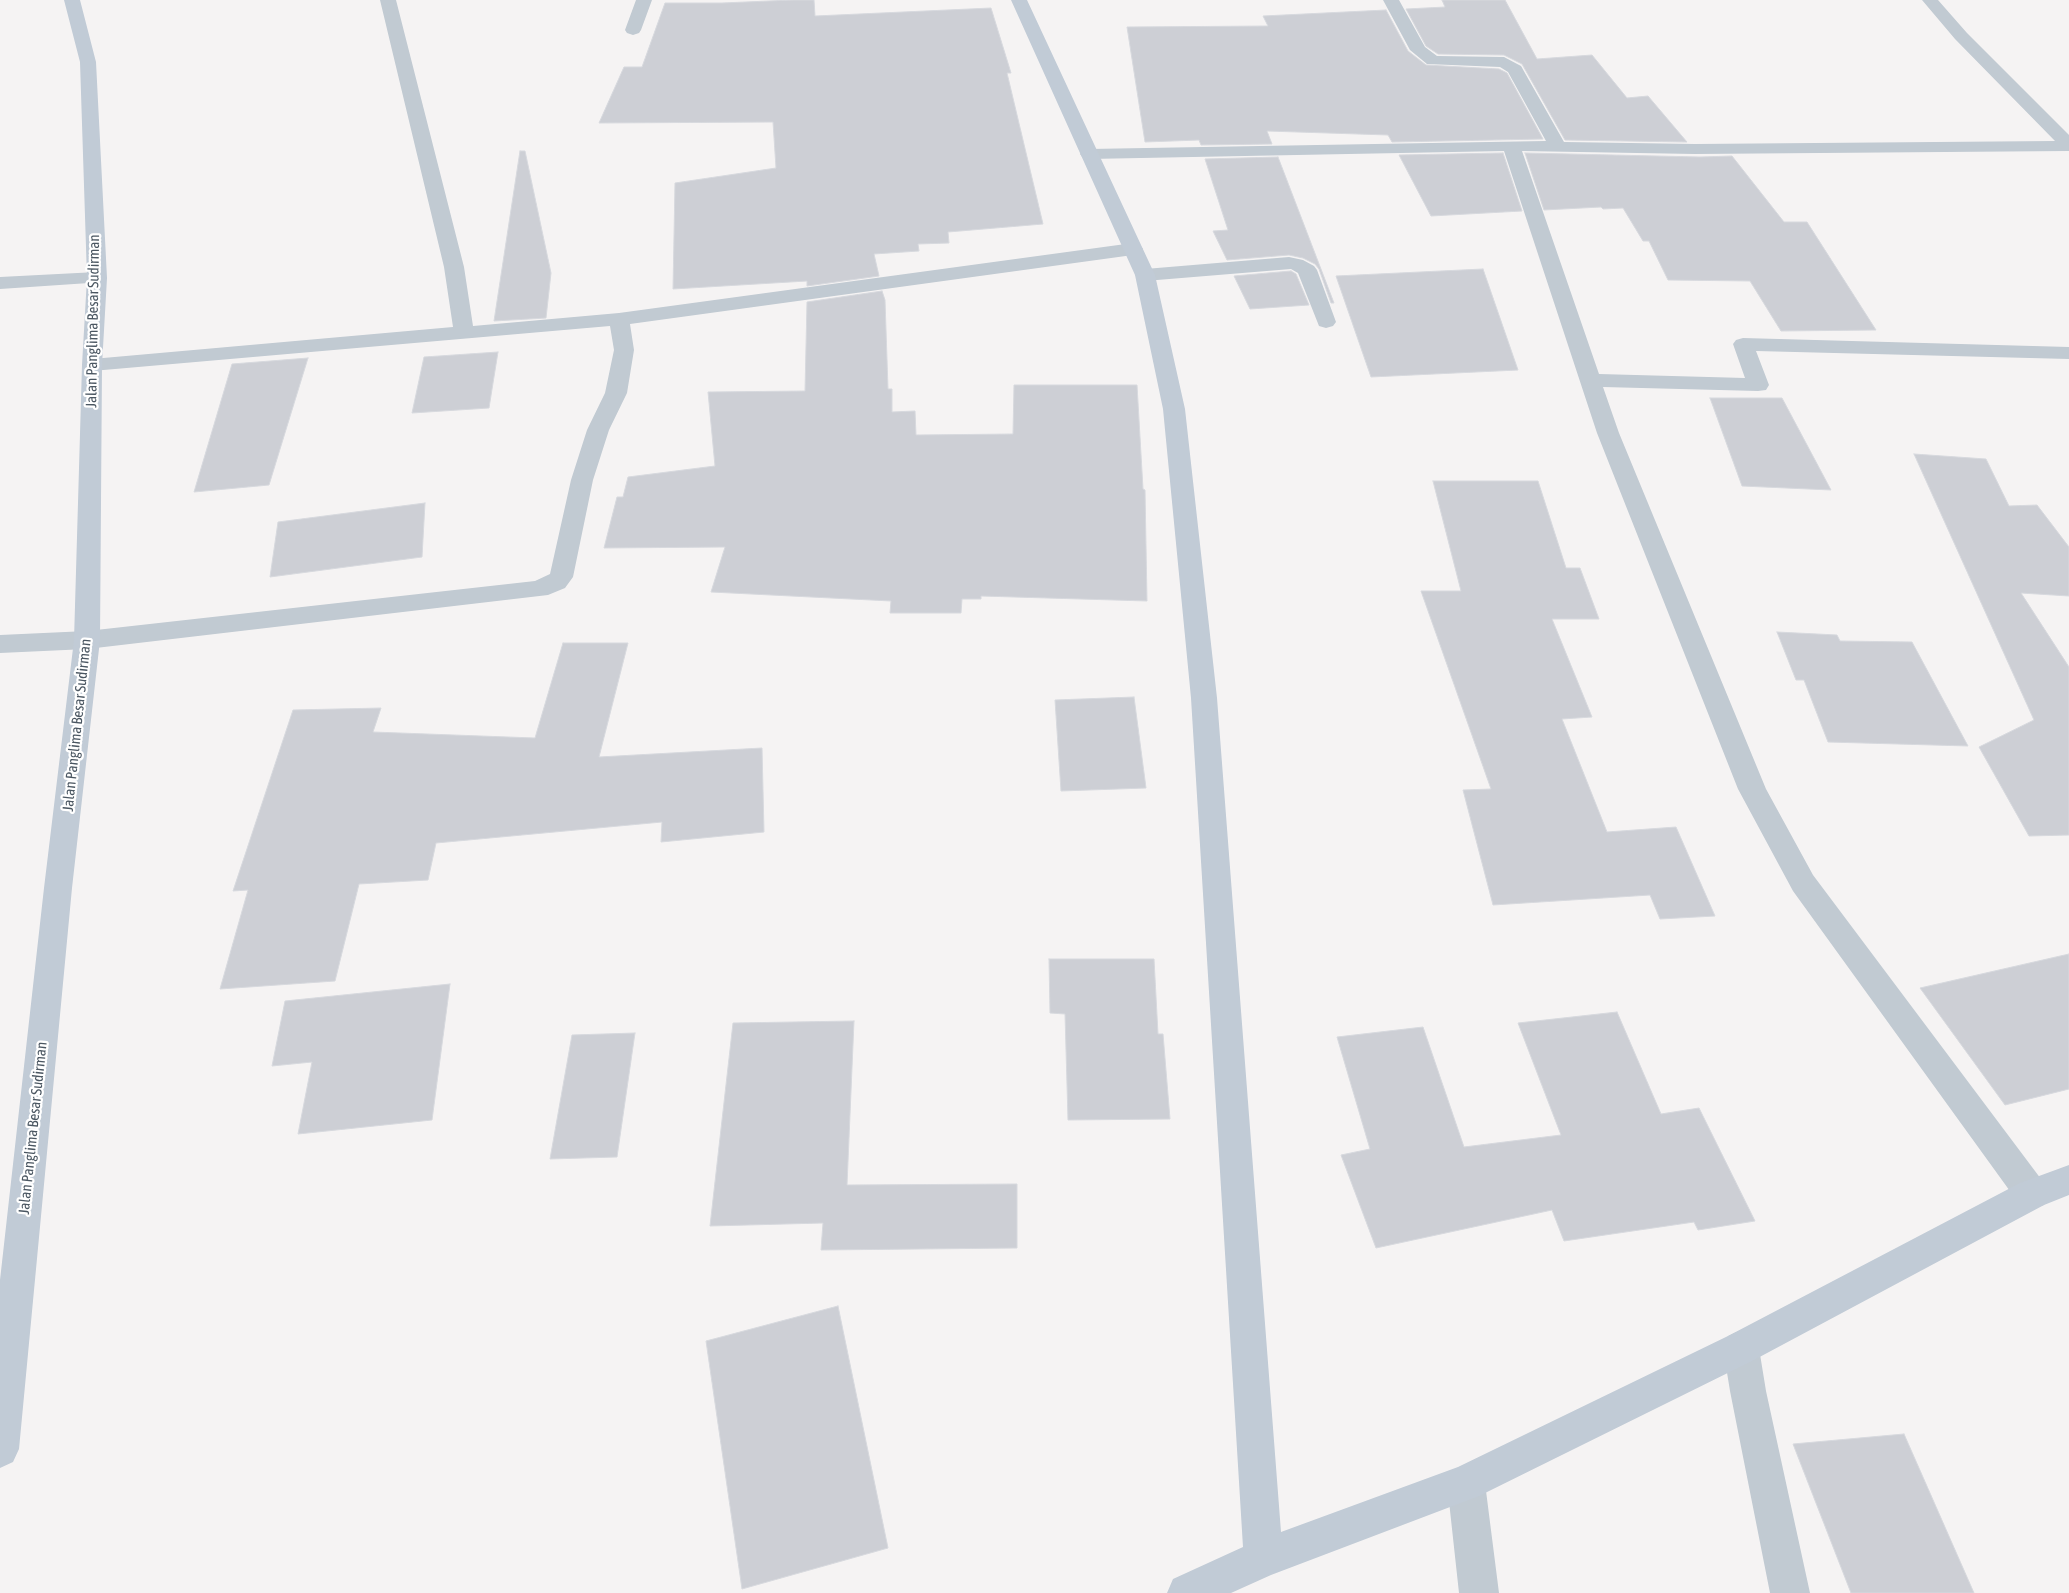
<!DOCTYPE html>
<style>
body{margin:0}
canvas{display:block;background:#f5f3f3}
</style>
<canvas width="2069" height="1593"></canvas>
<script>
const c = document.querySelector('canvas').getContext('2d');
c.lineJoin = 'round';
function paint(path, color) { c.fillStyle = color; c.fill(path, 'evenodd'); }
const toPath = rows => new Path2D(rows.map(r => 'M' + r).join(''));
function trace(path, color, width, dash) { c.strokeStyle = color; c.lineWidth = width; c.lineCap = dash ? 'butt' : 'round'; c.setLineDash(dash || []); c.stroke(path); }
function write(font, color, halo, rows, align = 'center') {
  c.font = font + ' "Asap Condensed",sans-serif'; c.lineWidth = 4.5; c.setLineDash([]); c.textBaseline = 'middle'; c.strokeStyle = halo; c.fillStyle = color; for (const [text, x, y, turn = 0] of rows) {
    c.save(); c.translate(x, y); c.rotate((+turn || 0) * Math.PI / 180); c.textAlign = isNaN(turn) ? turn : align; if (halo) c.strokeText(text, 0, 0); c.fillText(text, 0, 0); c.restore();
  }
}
const building = toPath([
 [792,0,814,0,815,16,991,8,1011,73,1007,73,1043,224,948,232,949,243,918,244,919,251,874,254,879,276,807,286,807,281,673,289,675,183,776,168,773,122,599,123,624,67,642,67,665,3,722,3,792,0],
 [1442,0,1505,0,1537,59,1592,55,1627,98,1648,96,1687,142,1565,140,1522,64,1504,55,1438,54,1426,46,1406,9,1445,7,1442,0],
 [1386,10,1408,51,1426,65,1499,69,1507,73,1543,139,1392,142,1388,135,1267,131,1272,144,1201,145,1199,140,1145,142,1127,27,1268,26,1263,16,1386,10],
 [520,151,525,151,551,273,546,318,494,321,520,151],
 [1503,153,1522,211,1431,216,1399,155,1503,153],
 [1525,153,1700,157,1732,156,1784,222,1807,222,1876,330,1781,331,1750,281,1668,280,1649,241,1643,241,1623,208,1603,209,1601,207,1544,210,1525,153],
 [1278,157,1334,303,1331,303,1319,269,1315,264,1303,258,1289,255,1227,260,1213,231,1228,230,1205,159,1278,157],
 [1483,269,1518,370,1371,377,1336,276,1483,269],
 [1291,271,1296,274,1309,305,1250,309,1234,276,1291,271],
 [882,291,885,300,888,389,892,389,892,412,915,411,916,435,1013,434,1014,385,1137,385,1143,489,1145,490,1147,601,981,596,981,599,962,599,961,613,890,613,891,601,711,592,725,547,604,548,617,497,623,497,628,477,715,466,708,392,805,391,807,302,882,291],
 [498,352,489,408,412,413,424,357,498,352],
 [308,358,269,485,194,492,232,364,308,358],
 [1710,398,1782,398,1831,490,1742,486,1710,398],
 [1914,454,1986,459,2009,506,2037,505,2069,547,2069,596,2021,593,2069,667,2069,835,2029,836,1979,747,2034,720,1914,454],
 [1433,481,1538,481,1566,568,1580,568,1599,619,1552,619,1592,717,1562,719,1607,832,1676,827,1715,916,1660,919,1650,895,1493,905,1463,790,1491,789,1421,591,1461,591,1433,481],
 [425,503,422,557,270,577,278,522,425,503],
 [1777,632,1837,635,1840,641,1912,642,1968,746,1828,742,1804,680,1796,680,1777,632],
 [563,643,628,643,599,757,762,748,764,832,661,842,662,822,436,843,428,880,359,884,335,981,220,989,248,890,233,891,293,710,381,708,373,732,535,738,563,643],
 [1134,697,1146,788,1061,791,1055,700,1134,697],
 [2069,954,2069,1089,2005,1105,1920,988,2069,954],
 [1049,959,1154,959,1158,1034,1163,1034,1170,1119,1068,1120,1065,1014,1050,1013,1049,959],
 [450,984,432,1120,298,1134,312,1062,272,1066,285,1001,450,984],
 [1617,1012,1661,1114,1699,1108,1755,1221,1698,1230,1694,1222,1564,1241,1552,1210,1376,1248,1341,1155,1370,1149,1337,1037,1423,1027,1464,1147,1561,1135,1518,1023,1617,1012],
 [854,1021,847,1185,1017,1184,1017,1248,821,1250,823,1223,710,1226,733,1023,854,1021],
 [635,1033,617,1157,550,1159,572,1035,635,1033],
 [838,1306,888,1548,742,1589,706,1341,838,1306],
 [1904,1434,1974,1593,1851,1593,1793,1444,1904,1434]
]);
const street = toPath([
 [380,0,396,0,464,267,473,326,619,313,1133,243,1140,245,1143,249,1140,253,1133,255,630,324,634,350,627,393,609,430,593,480,573,577,565,588,548,595,87,649,0,653,0,635,87,631,535,581,550,574,571,480,587,430,605,393,614,350,610,326,92,371,85,369,82,365,85,361,92,359,453,327,444,267,380,0],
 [636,0,652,0,641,30,639,33,633,35,627,33,625,30,636,0],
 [1383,0,1399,0,1425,47,1437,56,1504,57,1521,66,1564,142,1695,144,2055,141,1955,39,1922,0,1938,0,1967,33,2069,135,2069,151,1695,154,1522,151,1599,374,1745,378,1733,344,1736,340,1743,338,2069,347,2069,359,1756,351,1769,385,1766,390,1758,391,1603,387,1619,433,1766,789,1813,875,2044,1183,2049,1194,2044,1205,2032,1209,2020,1205,1793,891,1738,789,1597,433,1504,151,1089,159,1083,158,1080,154,1083,150,1089,149,1546,141,1508,72,1500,67,1427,64,1410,50,1383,0],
 [1289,257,1303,260,1314,266,1317,270,1336,322,1333,326,1326,328,1319,326,1298,273,1291,269,1145,281,1138,279,1135,275,1138,271,1145,269,1289,257],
 [97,272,104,274,107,278,104,282,0,289,0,277,97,272],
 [1741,1330,1754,1336,1759,1348,1766,1391,1810,1593,1770,1593,1730,1391,1723,1348,1728,1336,1741,1330],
 [1466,1464,1479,1470,1485,1483,1499,1593,1459,1593,1447,1483,1453,1470,1466,1464]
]);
const secondary = toPath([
 [64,0,80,0,96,62,107,278,102,365,100,640,72,888,19,1449,13,1462,0,1468,0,1280,44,888,74,640,82,365,87,278,80,62,64,0],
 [1011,0,1027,0,1155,275,1185,409,1217,698,1281,1532,1458,1467,1728,1336,2020,1183,2069,1165,2069,1195,2044,1205,1754,1360,1479,1496,1271,1575,1231,1593,1167,1593,1173,1579,1243,1547,1191,698,1163,409,1135,275,1011,0]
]);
const streetNames = [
 ["Jalan Panglima Besar Sudirman",93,321,-89],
 ["Jalan Panglima Besar Sudirman",77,725,-84],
 ["Jalan Panglima Besar Sudirman",33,1128,-84]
];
paint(building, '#cdcfd5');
trace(building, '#d7d9de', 1);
paint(street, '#c1cad2');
paint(secondary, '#c1cbd6');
write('15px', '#4a5661', '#fff', streetNames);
</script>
